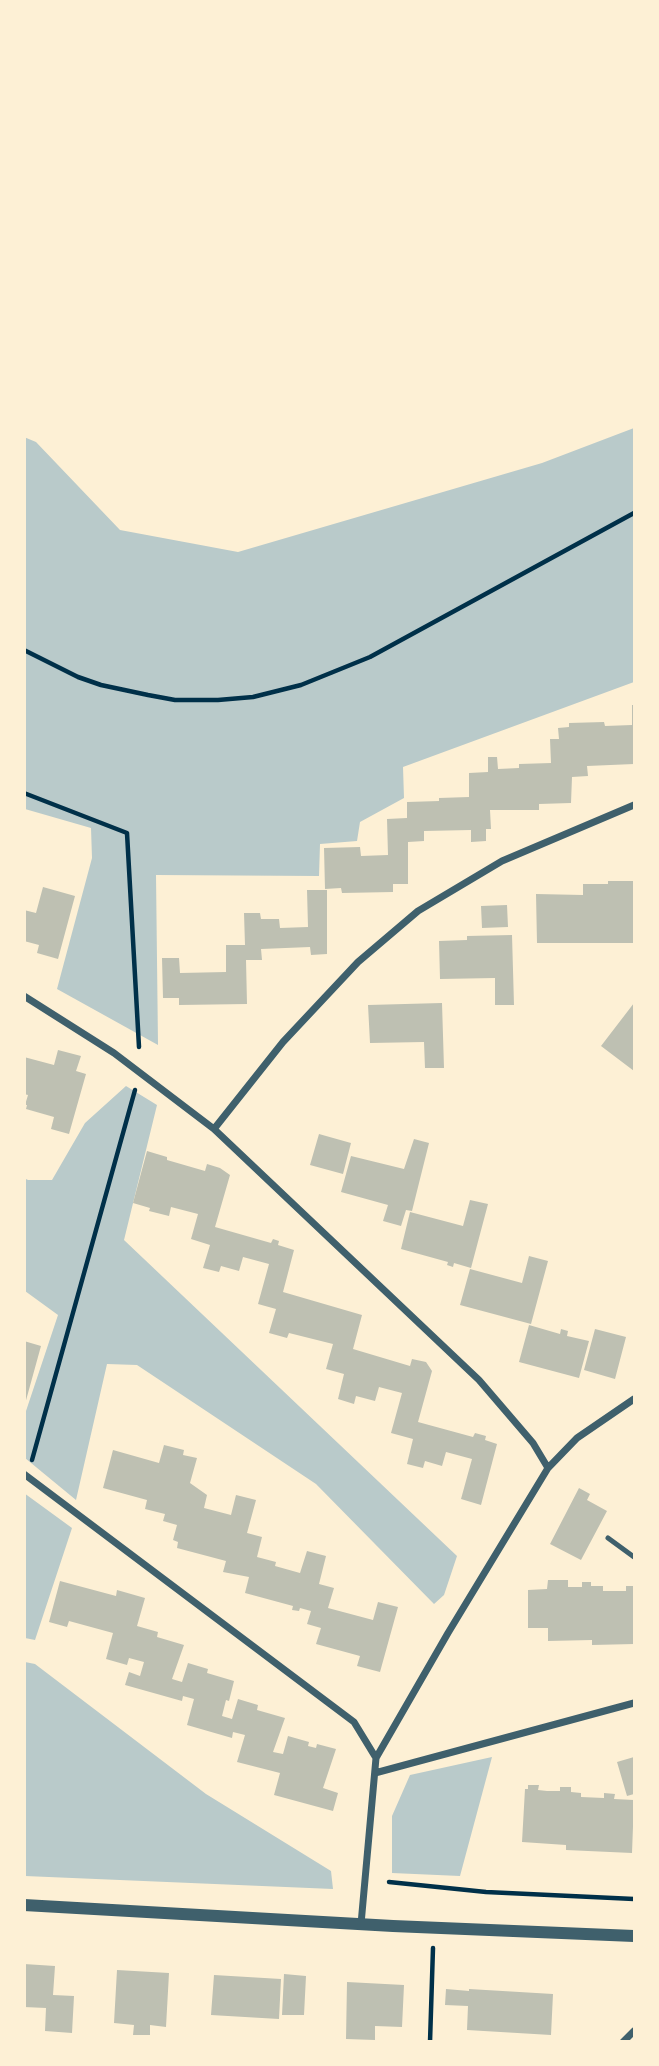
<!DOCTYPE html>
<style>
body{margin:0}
#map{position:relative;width:659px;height:2066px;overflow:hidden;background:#fdf0d5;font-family:"Sofia Sans Condensed",sans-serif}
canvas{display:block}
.frame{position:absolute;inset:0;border:26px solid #fdf0d5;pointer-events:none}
</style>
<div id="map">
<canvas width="659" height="2066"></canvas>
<div class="frame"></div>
</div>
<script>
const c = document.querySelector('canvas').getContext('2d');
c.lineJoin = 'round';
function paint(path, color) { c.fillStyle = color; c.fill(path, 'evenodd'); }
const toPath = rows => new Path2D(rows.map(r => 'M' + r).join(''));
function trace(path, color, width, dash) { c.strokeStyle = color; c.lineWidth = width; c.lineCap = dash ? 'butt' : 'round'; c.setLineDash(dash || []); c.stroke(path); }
const green = toPath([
 [634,428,634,682,403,767,404,798,360,822,357,841,320,844,319,876,156,875,158,1045,57,989,92,858,91,828,25,809,24,437,36,442,120,530,238,552,542,463],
 [126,1086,157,1105,124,1240,457,1556,444,1595,434,1604,316,1484,137,1365,107,1364,76,1500,25,1458,25,1414,58,1315,25,1291,24,1178,28,1180,52,1180,85,1123],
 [24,1493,72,1528,35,1640,25,1638],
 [25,1662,35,1664,206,1794,331,1871,333,1889,25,1876],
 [492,1757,460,1876,392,1873,392,1816,410,1775]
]);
const building = toPath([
 [632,705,634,705,634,764,587,766,588,776,572,777,571,803,539,804,539,810,490,810,491,829,486,829,486,841,471,842,471,830,424,831,424,841,408,842,408,884,393,884,393,892,342,893,341,888,325,889,324,848,360,847,361,856,388,855,387,819,407,818,407,802,439,801,439,798,469,797,469,773,488,772,488,757,497,757,498,769,519,768,519,764,551,763,550,739,559,739,558,728,569,727,569,723,604,722,605,726,632,725],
 [608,881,634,881,634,943,537,943,536,894,583,895,583,884,608,884],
 [43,887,75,896,58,959,37,953,39,945,24,941,24,910,36,913],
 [307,890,327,890,327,954,311,955,310,947,261,949,262,960,246,960,247,1004,179,1005,179,998,163,998,162,958,179,958,180,973,226,972,226,945,245,945,244,913,260,913,261,919,279,919,280,928,308,927],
 [507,905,508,927,482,928,481,906],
 [512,935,514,1005,495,1005,495,978,440,979,439,941,467,940,467,936],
 [442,1003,444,1068,425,1068,424,1042,370,1043,368,1005],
 [634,1003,634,1071,601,1046],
 [58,1050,81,1056,76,1071,86,1074,69,1134,51,1129,54,1117,26,1109,27,1105,25,1105,28,1095,24,1094,24,1057,54,1065],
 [319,1134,351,1143,343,1174,310,1165],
 [414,1139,429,1143,412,1211,406,1210,401,1226,383,1221,388,1205,341,1192,351,1156,404,1169],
 [147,1151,167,1157,167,1160,205,1171,207,1164,220,1168,230,1175,215,1227,271,1243,273,1239,279,1241,278,1245,294,1250,283,1292,362,1315,353,1349,410,1366,412,1359,426,1362,432,1371,418,1422,473,1437,475,1433,486,1436,485,1440,497,1444,481,1505,461,1499,472,1459,446,1452,442,1466,425,1461,423,1468,407,1464,413,1439,391,1433,402,1393,379,1387,375,1401,356,1396,354,1404,338,1399,344,1374,326,1369,333,1344,289,1333,287,1338,269,1333,276,1309,258,1304,269,1264,243,1257,239,1271,221,1266,219,1272,203,1268,210,1245,191,1239,198,1214,171,1207,169,1216,149,1211,150,1208,133,1203],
 [470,1200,488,1204,471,1268,454,1263,453,1267,447,1265,448,1262,401,1249,410,1212,463,1226],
 [529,1256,548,1261,531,1324,460,1305,470,1269,522,1283],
 [529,1325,560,1334,561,1329,568,1331,567,1336,589,1341,579,1378,519,1362],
 [595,1329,626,1337,615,1379,584,1370],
 [24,1341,41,1346,25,1404,24,1404],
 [164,1445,184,1450,183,1455,197,1458,190,1483,207,1495,204,1508,231,1515,236,1495,256,1500,247,1533,262,1537,257,1557,276,1562,275,1566,300,1573,307,1551,326,1556,319,1584,334,1588,328,1608,373,1620,378,1602,398,1607,380,1672,357,1666,360,1656,316,1644,321,1628,307,1624,311,1611,300,1608,299,1611,292,1610,293,1606,245,1593,249,1577,223,1572,226,1561,177,1548,178,1542,173,1540,177,1525,163,1521,165,1514,145,1509,147,1500,103,1488,113,1450,159,1463],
 [579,1488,590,1494,587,1500,607,1511,581,1560,550,1544],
 [548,1580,568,1580,568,1587,582,1587,582,1582,591,1582,591,1586,603,1586,603,1591,626,1591,626,1586,634,1586,634,1644,592,1645,592,1640,548,1641,548,1628,528,1628,528,1590,547,1589],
 [60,1581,116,1596,117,1590,145,1598,137,1626,158,1632,157,1637,184,1645,172,1679,182,1682,188,1663,208,1669,207,1673,234,1681,229,1701,226,1700,222,1716,232,1719,238,1699,258,1705,257,1710,285,1718,273,1752,283,1754,288,1736,309,1742,308,1746,316,1748,317,1744,336,1749,323,1788,338,1793,333,1811,274,1795,280,1773,237,1762,245,1735,233,1732,232,1738,187,1725,194,1699,183,1696,182,1701,125,1685,129,1672,140,1676,144,1662,129,1658,127,1665,106,1659,113,1633,69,1621,67,1627,49,1622],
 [634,1757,634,1794,627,1796,617,1762],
 [528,1785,539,1785,538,1790,547,1791,560,1791,560,1787,571,1787,571,1792,581,1793,581,1797,604,1798,604,1793,615,1794,614,1799,634,1800,632,1853,566,1850,566,1845,522,1842,525,1789,528,1789],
 [24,1964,55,1966,53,1995,74,1996,72,2033,45,2031,46,2008,24,2007],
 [117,1970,169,1973,166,2027,150,2025,150,2035,133,2035,134,2025,114,2023],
 [284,1974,306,1976,304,2015,282,2015],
 [214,1975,281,1979,279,2019,211,2015],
 [347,1982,404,1985,402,2027,375,2026,375,2040,346,2039],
 [446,1989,469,1991,469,1989,553,1994,551,2035,467,2030,468,2006,445,2005]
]);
const path = toPath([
 [24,650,78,677,101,685,148,695,175,700,218,700,253,697,301,685,370,657,634,513],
 [24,793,127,833,139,1047],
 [32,1460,135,1090],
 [389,1882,486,1892,634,1899],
 [430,2042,433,1948]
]);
const service = toPath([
 [608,1538,634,1557]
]);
const minor = toPath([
 [24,996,114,1053,214,1129,479,1380,533,1443,548,1468],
 [214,1129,283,1042,358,962,418,911,502,861,634,805],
 [24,1474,354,1722,376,1758],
 [375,1773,634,1703],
 [361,1924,376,1758,448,1633,548,1468,577,1438,634,1399],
 [623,2042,634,2031]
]);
const tertiary = toPath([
 [24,1905,393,1926,634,1936]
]);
paint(green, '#b9caca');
paint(building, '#bec0b2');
trace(path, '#003049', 4.5);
trace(service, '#3f606c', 5);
trace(minor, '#3f606c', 7);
trace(tertiary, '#3f606c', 12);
</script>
